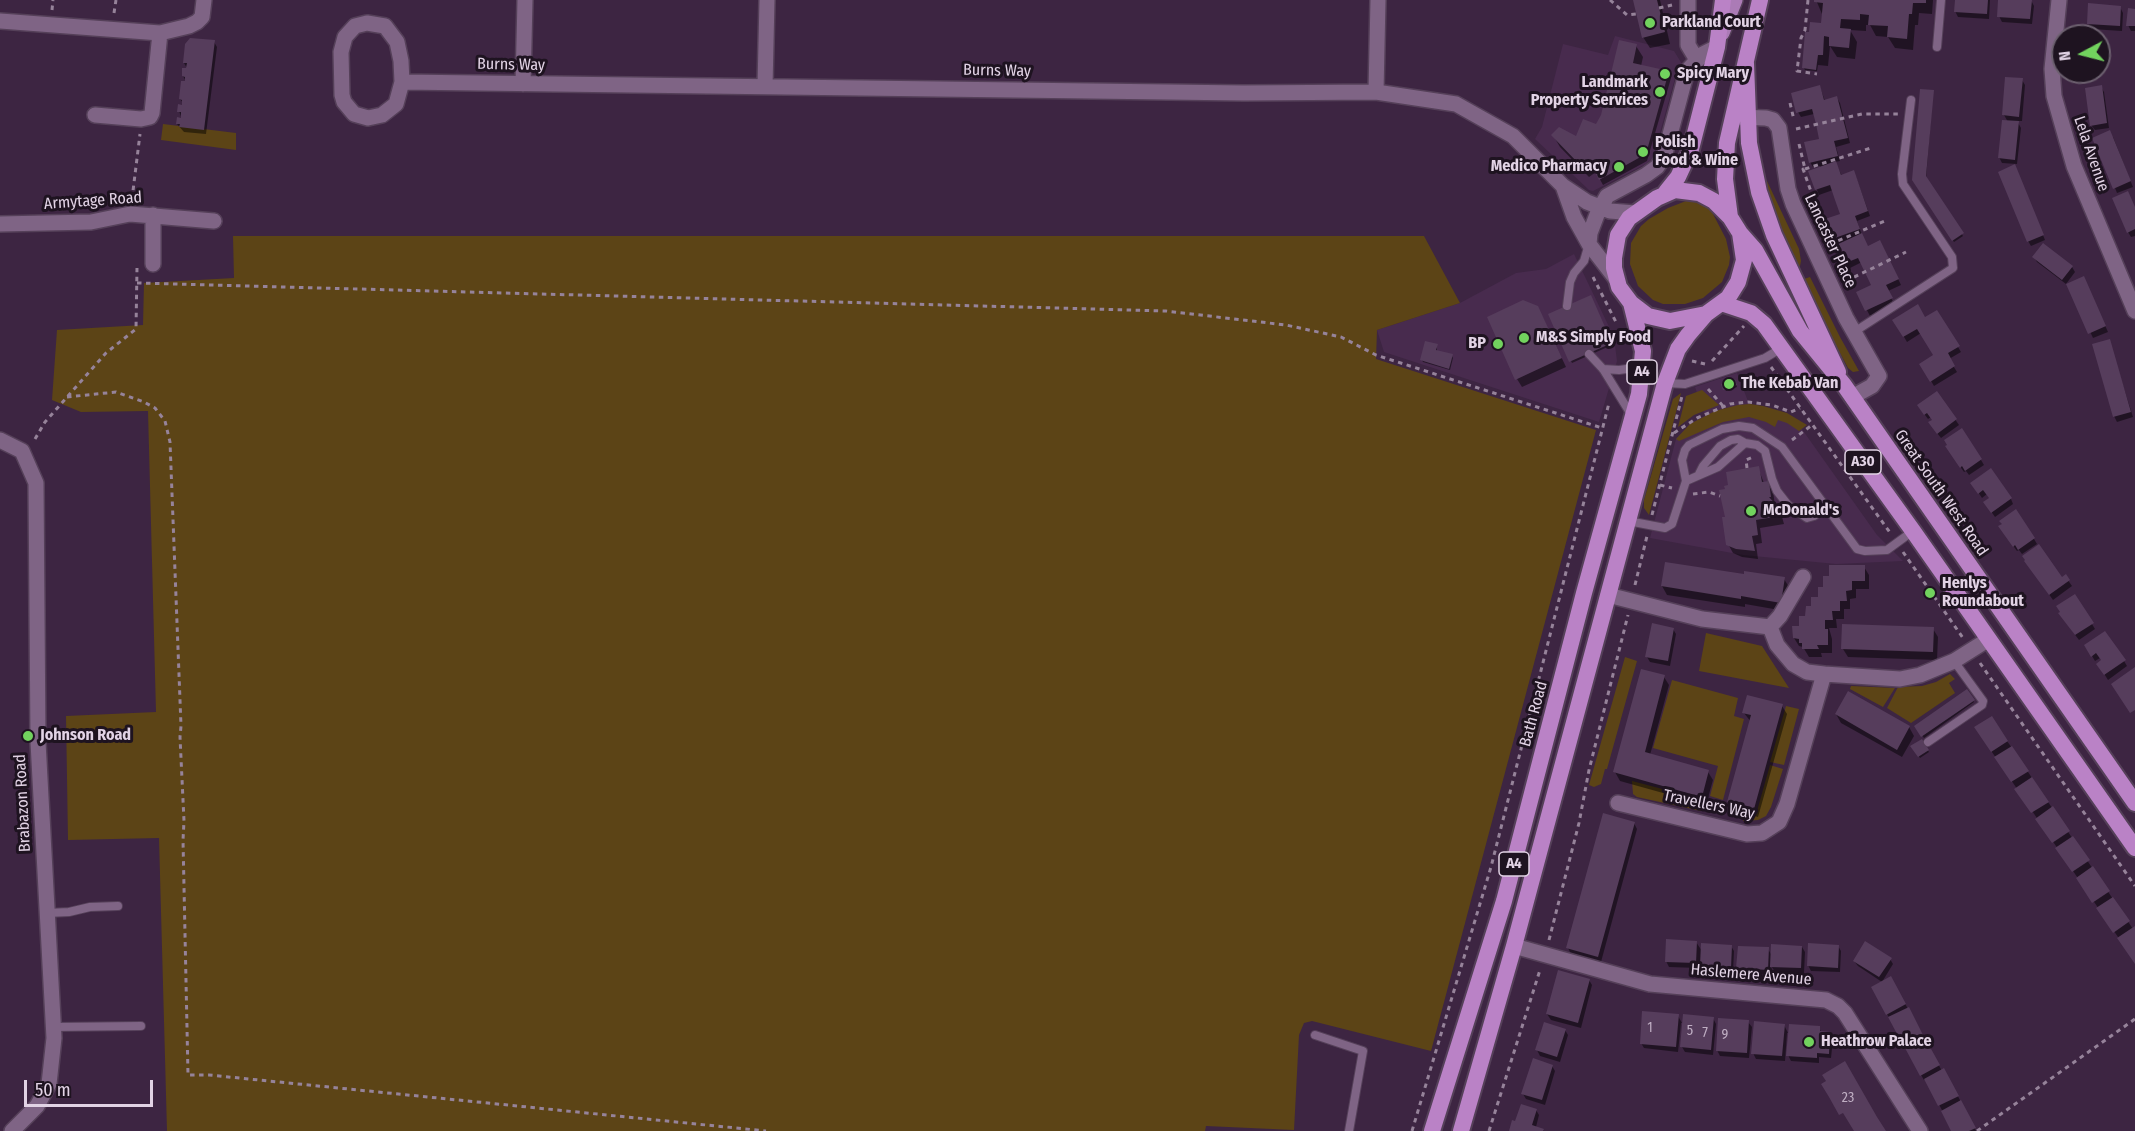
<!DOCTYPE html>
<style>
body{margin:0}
#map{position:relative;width:2135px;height:1131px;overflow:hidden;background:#3d2542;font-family:"Fira Sans Condensed",sans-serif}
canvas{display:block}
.north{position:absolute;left:2051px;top:24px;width:60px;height:60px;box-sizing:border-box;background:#1e1320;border:2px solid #6c606f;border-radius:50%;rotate:263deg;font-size:16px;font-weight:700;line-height:24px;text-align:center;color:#e2d3e5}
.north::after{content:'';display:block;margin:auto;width:21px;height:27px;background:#72d25e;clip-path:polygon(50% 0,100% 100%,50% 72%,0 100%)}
.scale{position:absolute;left:24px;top:1080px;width:129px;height:27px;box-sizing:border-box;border:3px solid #e2d3e5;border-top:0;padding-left:8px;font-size:18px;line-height:21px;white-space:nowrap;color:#e2d3e5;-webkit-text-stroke:4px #1e1320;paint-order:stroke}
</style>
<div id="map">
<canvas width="2135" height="1131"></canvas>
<div class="north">N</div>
<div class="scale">50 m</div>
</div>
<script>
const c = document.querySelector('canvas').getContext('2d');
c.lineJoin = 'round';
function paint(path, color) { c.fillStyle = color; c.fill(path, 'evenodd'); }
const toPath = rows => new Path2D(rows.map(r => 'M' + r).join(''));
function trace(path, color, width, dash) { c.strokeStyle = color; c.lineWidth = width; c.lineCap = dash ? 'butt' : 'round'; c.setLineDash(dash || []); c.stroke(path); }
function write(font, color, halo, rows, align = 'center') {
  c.font = font + ' "Fira Sans Condensed",sans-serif'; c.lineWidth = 6; c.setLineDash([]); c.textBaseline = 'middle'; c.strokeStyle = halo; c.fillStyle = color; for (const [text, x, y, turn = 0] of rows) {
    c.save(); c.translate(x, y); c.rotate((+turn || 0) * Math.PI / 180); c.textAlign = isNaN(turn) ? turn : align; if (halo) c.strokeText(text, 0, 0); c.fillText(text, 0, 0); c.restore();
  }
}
const built = toPath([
 [1615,36,1674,51,1682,64,1677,71,1653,158,1646,164,1593,191,1589,190,1535,139,1542,127,1563,44,1608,55],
 [1574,254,1614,337,1617,361,1599,422,1384,352,1377,330,1460,303,1516,273,1546,269],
 [1737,373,1751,409,1799,425,1877,535,1903,561,1836,564,1743,555,1650,538,1676,439,1690,424,1705,416,1695,387]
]);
const green = toPath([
 [163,124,236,133,236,150,161,140],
 [1763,180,1767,181,1799,249,1801,261,1800,266,1797,266,1780,233],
 [1686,201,1702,203,1712,212,1726,239,1730,257,1729,265,1722,282,1703,298,1685,304,1663,304,1653,300,1638,286,1630,264,1631,243,1641,226,1649,219,1668,208],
 [233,236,1424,236,1460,303,1377,330,1376,359,1596,430,1431,1051,1312,1021,1304,1023,1299,1035,1294,1130,1206,1126,1205,1131,167,1131,159,838,68,840,66,716,156,712,148,411,81,412,52,400,57,330,143,325,144,283,234,278],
 [1810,277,1840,337,1859,371,1853,372,1848,368,1801,280],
 [1702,390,1719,405,1694,415,1678,427,1686,396],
 [1681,393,1649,515,1644,508,1644,500,1673,399],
 [1750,404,1763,406,1787,413,1807,425,1799,431,1787,423,1778,420,1775,427,1766,422,1749,417,1723,422,1679,441,1676,439,1690,424,1715,411,1738,405],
 [1706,633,1762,646,1789,688,1699,671],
 [1625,657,1637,661,1607,769,1605,769,1601,784,1594,787,1589,785],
 [1950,674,1955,679,1949,683,1955,693,1911,723,1887,708,1898,687,1922,686,1936,682],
 [1672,680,1738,698,1734,716,1744,719,1723,800,1710,796,1718,766,1653,748],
 [1851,686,1895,688,1883,707,1850,689],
 [1786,706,1799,709,1784,765,1770,762],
 [1770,765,1783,769,1771,807,1766,816,1758,820,1743,821,1746,810,1757,811],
 [1632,781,1704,800,1701,811,1637,797,1633,794]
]);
const shadow = toPath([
 [1635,0,1660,0,1670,44,1650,48,1643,37],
 [1816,0,1933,0,1932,14,1919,13,1918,25,1915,25,1913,50,1895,48,1888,37,1876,36,1870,25,1866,25,1866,31,1850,30,1857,42,1855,59,1837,57,1830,46,1828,66,1818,65,1817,71,1805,70,1804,68,1822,25,1822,14],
 [1956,0,1990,0,1989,19,1958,17,1955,11],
 [2000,0,2031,0,2034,6,2032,24,2002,22,1999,16],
 [2120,7,2123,13,2122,31,2091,29,2088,23],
 [2135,10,2135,31,2131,31,2128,25],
 [214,42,217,47,206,134,184,132,177,124,182,119,179,111,184,104,180,99,187,83,183,76,188,70,184,63],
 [1636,46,1643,57,1641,66,1668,72,1671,78,1647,161,1603,185,1596,172,1589,177,1560,147,1553,135,1576,139,1597,126],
 [2022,80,2025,85,2022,121,2017,121,2021,128,2017,164,2002,163,1999,157,2008,122,2004,115],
 [1820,87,1825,101,1837,98,1840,103,1850,143,1836,147,1840,161,1835,162,1842,176,1856,177,1870,216,1857,221,1862,235,1868,248,1883,247,1901,285,1888,291,1894,304,1870,316,1858,293,1873,286,1862,262,1848,269,1833,239,1842,215,1833,190,1819,195,1810,172,1820,168,1820,166,1813,167,1810,162,1821,140,1814,114,1801,117,1798,112],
 [2101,87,2104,92,2109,128,2095,130,2091,125],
 [1933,92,1926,179,1963,236,1954,242,1913,180],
 [2113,137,2133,187,2117,193,2115,188],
 [2017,171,2045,240,2031,246,2028,241],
 [2135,209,2135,236,2131,237,2128,232],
 [2034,257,2072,267,2075,272,2066,284,2037,262],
 [2086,283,2108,332,2093,338,2068,284],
 [1590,297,1612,345,1572,363,1550,315],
 [1937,312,1961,352,1949,359,1957,372,1934,386,1921,364,1934,356,1921,333,1907,342,1894,320,1925,319],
 [1542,316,1566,367,1522,387,1517,379],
 [2109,341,2133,417,2117,422,2114,416],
 [1437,346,1437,351,1452,356,1453,358,1450,370,1423,362,1422,360],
 [1736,383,1737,387,1726,391,1723,385],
 [1937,393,1959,425,1941,438,1933,428,1934,421,1931,417,1928,419,1922,411],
 [1950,452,1981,460,1984,465,1969,475,1966,471,1964,472],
 [1758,468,1764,483,1768,483,1773,491,1775,506,1782,517,1784,524,1760,528,1762,543,1756,544,1758,559,1742,557,1733,553,1728,544,1726,518],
 [1972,483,2011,499,2013,504,1995,517,1988,507,1990,498,1987,494,1982,498],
 [2003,532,2034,539,2037,544,2022,554,2019,550,2017,551],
 [2029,566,2062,579,2065,576,2072,586,2053,600],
 [1864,567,1869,575,1869,589,1856,589,1856,598,1850,599,1850,609,1844,609,1844,619,1836,619,1837,628,1829,628,1832,639,1832,653,1821,653,1822,657,1809,657,1803,647,1799,646,1794,638,1812,607,1825,588],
 [1745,576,1784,579,1789,587,1785,611,1745,604,1745,607,1667,595,1662,586],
 [2075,596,2095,629,2079,640,2070,628],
 [1673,629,1676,634,1670,666,1650,662,1647,657],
 [1933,629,1938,637,1937,660,1848,657,1843,649],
 [2086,646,2124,661,2127,666,2108,680,2098,664,2102,661,2100,658,2095,661],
 [1664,677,1669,685,1650,755,1708,772,1713,780,1706,805,1620,781,1615,772],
 [1967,691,1974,702,1924,738,1916,726],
 [1782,706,1787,714,1758,817,1734,810,1729,802,1751,722,1744,713],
 [1836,714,1909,727,1914,736,1902,757,1841,723],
 [1979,733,2007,741,2012,748,2133,929,2135,929,2135,962],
 [1922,741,1929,752,1920,758,1912,747],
 [1634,823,1637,829,1601,962,1571,954,1568,948],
 [1696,942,1702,951,1731,946,1734,951,1733,972,1704,971,1699,961,1698,968,1669,967,1666,961],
 [1838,946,1841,951,1840,972,1811,971,1808,965],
 [1739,947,1768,949,1772,956,1802,947,1805,952,1804,973,1775,972,1770,964,1770,975,1741,973,1738,968],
 [1890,959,1893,964,1882,982,1858,966,1854,961],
 [1891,978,1942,1071,1947,1075,1976,1131,1953,1131,1926,1080,1924,1080,1921,1075,1887,1014],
 [1589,980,1592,985,1581,1028,1551,1020,1547,1014],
 [1678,1016,1682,1023,1681,1023,1678,1052,1644,1048,1641,1043],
 [1713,1018,1716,1024,1713,1055,1685,1052,1682,1047],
 [1748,1022,1752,1027,1749,1058,1720,1056,1717,1050],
 [1784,1025,1788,1033,1787,1033,1785,1061,1756,1059,1753,1053],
 [1819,1028,1822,1033,1830,1033,1833,1039,1831,1058,1819,1057,1819,1063,1791,1061,1788,1055],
 [1565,1030,1568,1035,1560,1062,1540,1056,1537,1050],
 [1552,1066,1555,1071,1545,1105,1526,1099,1523,1094],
 [1536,1110,1539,1115,1536,1127,1544,1131,1510,1131,1516,1123]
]);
const building = toPath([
 [1633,0,1657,0,1665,32,1642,38],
 [1814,0,1926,0,1926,3,1913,3,1912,14,1909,14,1907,39,1887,37,1888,26,1868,25,1869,15,1860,14,1860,20,1841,19,1840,28,1851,29,1849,48,1829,46,1829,37,1824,36,1823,55,1818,55,1816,70,1802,68,1805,32,1809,32,1810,22,1821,23,1823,3,1814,2],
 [1955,0,1988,0,1987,14,1954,12],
 [1998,0,2032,0,2030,19,1997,17],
 [2088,3,2121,6,2120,26,2087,24],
 [2128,8,2135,9,2135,26,2126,26],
 [190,38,215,40,204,130,179,127,180,124,176,124,177,117,181,118,181,112,177,112,178,104,182,105,182,100,179,99,181,81,185,81,185,77,182,76,182,68,186,68,187,63,183,63,185,44],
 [1619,40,1637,44,1633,63,1669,71,1646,154,1599,180,1589,160,1581,166,1551,135,1559,127,1576,136,1583,119,1596,124,1601,115],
 [2005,77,2023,78,2019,117,2002,115],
 [1820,85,1824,100,1837,96,1848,138,1834,141,1838,156,1809,163,1804,142,1819,139,1816,124,1812,109,1796,113,1791,93],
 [2102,85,2107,123,2090,126,2085,88],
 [1920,89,1934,90,1926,176,1964,233,1952,241,1912,180],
 [2002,120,2019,121,2015,160,1998,158],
 [2110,130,2131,181,2113,189,2092,138],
 [1836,161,1841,175,1854,170,1868,211,1855,216,1860,229,1832,239,1825,219,1840,214,1835,200,1830,185,1815,190,1808,171],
 [2015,164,2044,235,2027,242,1998,172],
 [2128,191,2135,207,2135,229,2127,233,2112,198],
 [1862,233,1868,246,1880,240,1899,279,1886,285,1893,298,1865,311,1856,292,1871,285,1858,258,1843,264,1834,246],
 [2043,243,2073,266,2062,280,2032,257],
 [2084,276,2106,326,2088,334,2066,284],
 [1591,295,1612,343,1569,362,1548,314],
 [1523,300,1538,306,1562,358,1515,380,1487,317],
 [1918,304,1925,317,1937,310,1960,346,1948,353,1955,366,1930,382,1919,364,1933,355,1917,329,1903,337,1892,320],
 [2110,339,2131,412,2113,417,2092,344],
 [1425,341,1438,344,1436,350,1453,354,1449,369,1420,360],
 [1735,379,1737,385,1723,390,1721,384],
 [1937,391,1957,419,1937,434,1928,422,1932,420,1927,413,1924,415,1917,405],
 [1962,428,1982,459,1965,471,1962,466,1960,468,1945,446,1947,445,1944,440],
 [1759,466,1762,482,1769,481,1771,497,1769,497,1778,507,1780,516,1756,520,1758,535,1752,536,1755,551,1736,549,1726,545,1722,517,1725,517,1719,490,1725,489,1724,486,1728,485,1726,472],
 [1991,468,2012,498,1991,513,1983,502,1989,498,1983,490,1978,494,1970,483],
 [2016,509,2035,538,2018,550,2015,545,2013,547,1998,526,2002,524,1999,521],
 [2039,544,2062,577,2066,574,2070,580,2049,595,2024,561,2025,560,2022,556],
 [1665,562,1744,574,1744,571,1785,577,1781,603,1741,596,1741,599,1661,586],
 [1829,565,1865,565,1865,581,1852,581,1852,590,1846,591,1847,601,1840,601,1840,611,1832,611,1833,620,1825,620,1825,629,1828,629,1828,645,1817,645,1819,649,1802,649,1802,643,1799,643,1799,639,1793,638,1792,626,1799,626,1799,616,1805,616,1806,606,1811,606,1811,597,1818,597,1818,587,1823,587,1823,576,1829,576],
 [2075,594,2094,623,2075,635,2058,613,2060,612,2056,606],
 [1652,623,1674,628,1668,661,1645,657],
 [1842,624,1934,627,1933,652,1841,649],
 [2105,631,2126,660,2104,675,2096,664,2101,660,2096,653,2091,657,2084,645],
 [2135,667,2135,710,2130,713,2111,684],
 [1641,669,1665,675,1645,752,1709,770,1702,797,1613,772],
 [1967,689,1975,700,1921,737,1914,726],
 [1848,691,1910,726,1897,750,1835,714],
 [1747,695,1783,704,1754,809,1727,802,1751,715,1742,713],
 [1992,716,2008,741,1991,752,1974,727],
 [1922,739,1929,750,1918,757,1910,746],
 [2012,746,2029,771,2011,782,1994,757],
 [2032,777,2049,802,2031,813,2014,789],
 [2053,806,2070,831,2052,843,2035,819],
 [1603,813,1635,822,1598,957,1566,948],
 [2073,836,2090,860,2072,872,2055,848],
 [2093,866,2110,891,2092,903,2076,878],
 [2113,897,2130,921,2113,933,2096,908],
 [2135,926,2135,964,2117,938],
 [1666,939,1697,941,1696,963,1665,962],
 [1865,941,1892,958,1879,977,1853,961],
 [1701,943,1732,945,1731,968,1700,966],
 [1808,943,1839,945,1838,968,1807,966],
 [1771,944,1802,946,1801,968,1770,967],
 [1738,946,1769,947,1768,970,1736,968],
 [1558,970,1590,979,1578,1023,1546,1014],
 [1891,976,1906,1004,1886,1015,1871,987],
 [1909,1007,1923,1035,1903,1045,1888,1017],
 [1642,1011,1679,1014,1676,1047,1640,1044],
 [1683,1014,1714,1017,1711,1050,1680,1047],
 [1718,1018,1749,1020,1747,1053,1716,1051],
 [1754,1021,1785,1024,1782,1056,1751,1054],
 [1544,1022,1566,1029,1557,1057,1535,1050],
 [1789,1024,1820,1026,1820,1031,1830,1032,1829,1054,1817,1053,1817,1058,1786,1056],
 [1925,1038,1940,1065,1920,1076,1905,1048],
 [1533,1058,1553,1065,1542,1100,1521,1094],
 [1845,1061,1877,1117,1886,1131,1854,1131,1843,1113,1839,1115,1829,1097,1821,1084,1826,1081,1822,1075],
 [1944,1068,1959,1096,1938,1106,1924,1079],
 [1961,1100,1976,1128,1969,1131,1951,1131,1941,1111],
 [1521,1104,1537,1109,1532,1125,1544,1129,1543,1131,1509,1131,1512,1120,1515,1121]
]);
const path = toPath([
 [1610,0,1627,15,1636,14],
 [1808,0,1805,30,1801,38,1797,71,1817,74],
 [1659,8,1672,5],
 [52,10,53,0],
 [114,13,116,0],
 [1790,103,1794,120],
 [1796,129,1862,114,1898,114],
 [1799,144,1805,169,1803,169,1825,231],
 [1805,169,1871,148],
 [132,199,140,134],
 [1830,244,1887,220],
 [1593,277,1617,324],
 [1846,281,1906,252],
 [137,283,1166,311,1286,325,1341,337,1376,355,1602,428],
 [1692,361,1705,364],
 [1712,361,1744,326],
 [1771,367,1891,534],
 [1708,389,1723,406],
 [67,397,116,392,144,402,155,408,165,421,170,442,181,726,180,737,184,821,183,840,188,1075,209,1075,766,1131],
 [1674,433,1697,418,1730,404,1748,402,1772,405,1791,412,1800,408],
 [35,439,45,422,106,353,136,329,137,268],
 [1792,440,1812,425],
 [1747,468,1746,460,1753,457],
 [1660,485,1672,488],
 [1693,494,1709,492,1720,496],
 [1652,515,1682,396],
 [1903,552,1963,638],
 [1635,585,1647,536],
 [1980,663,2135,886],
 [1549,940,1579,823,1589,770,1628,615],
 [1412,1131,1491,867,1609,403],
 [1489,1131,1540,970],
 [1977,1131,2135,1019]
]);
const service = toPath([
 [1937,47,1941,0],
 [1567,306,1570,282,1574,273,1584,261,1589,244],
 [1854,332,1953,268,1952,257,1903,184,1902,174,1911,100],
 [1589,354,1603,369,1632,416],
 [1603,369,1619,370,1641,367],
 [1665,383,1685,384,1765,358,1780,349],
 [1699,474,1703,466,1720,446,1731,440,1738,439,1745,443],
 [1686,481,1718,467,1745,443,1757,445,1765,451,1772,479,1777,491,1788,505,1807,518,1814,516,1826,507],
 [1628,521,1665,528,1672,524,1686,481,1682,460,1685,450,1689,445,1722,429,1739,426,1753,428,1782,447,1857,549,1865,551,1887,550,1913,531],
 [1928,742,1982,705,1983,701,1954,661],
 [47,913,69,912,90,907,118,906],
 [53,1027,141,1026],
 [1315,1035,1363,1051,1349,1131]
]);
const minor = toPath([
 [1688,0,1688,45,1697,60],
 [2059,0,2052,69,2054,96,2074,166,2135,311],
 [0,21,160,33,189,26,197,22,202,17,204,0],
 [367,23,385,26,397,42,401,61,402,82,396,104,382,115,368,118,354,114,344,102,342,95,341,52,345,37,355,26,367,23],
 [402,82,1244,93,1376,92,1456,104,1513,136,1563,186,1587,202,1610,211,1635,213],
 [523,84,525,0],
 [765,86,767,0],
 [1376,92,1378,0],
 [95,115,141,119,150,117,152,113,160,33],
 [1736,117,1766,118,1773,120,1779,128,1788,189,1793,204,1846,318,1879,376,1872,386,1852,397],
 [1563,186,1574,217,1589,244,1616,279],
 [0,224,91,222,130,214,214,221],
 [1589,244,1590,233,1598,212,1607,196,1646,175,1657,167,1664,157,1687,71,1703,54,1717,47],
 [153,264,153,215],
 [0,440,22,451,36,483,38,742,54,1038,49,1084,37,1106,12,1131],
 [1608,595,1702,619,1770,627,1780,616,1803,577],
 [1824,674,1900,679,1920,675,1954,661,1989,639],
 [1618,803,1747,834,1762,833,1779,822,1787,804,1824,674,1807,672,1793,664,1777,645,1770,627],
 [1514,946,1650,984,1826,1000,1838,1006,1845,1013,1920,1131]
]);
const primary = toPath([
 [1722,33,1735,0]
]);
const trunk = toPath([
 [1746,63,1749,143,1759,192,1774,235,1838,372],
 [1675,190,1699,193,1714,201,1730,217,1740,233,1744,260,1738,282,1728,298,1706,314,1670,321,1648,316,1631,303,1619,287,1614,268,1614,258,1618,235,1629,218,1657,198,1675,190],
 [1666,192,1678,177,1691,149,1717,47,1723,0],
 [1730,217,1725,179,1727,143,1760,0],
 [1740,233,1755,250,1800,331,1844,385,2135,803],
 [1721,303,1751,313,1764,324,1913,531,2135,848],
 [1432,1131,1504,901,1584,593,1639,394,1643,351,1631,303],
 [1461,1131,1514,946,1665,383,1678,349,1688,335,1706,314]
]);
const markers = [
 [1650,23,6,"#72d25e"],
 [1665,74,6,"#72d25e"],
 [1660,92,6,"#72d25e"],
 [1643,152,6,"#72d25e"],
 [1619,167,6,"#72d25e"],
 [1524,338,6,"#72d25e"],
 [1498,344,6,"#72d25e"],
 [1729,384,6,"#72d25e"],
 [1751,511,6,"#72d25e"],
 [1930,593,6,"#72d25e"],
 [28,736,6,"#72d25e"],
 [1809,1042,6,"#72d25e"]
];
const numberNames = [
 ["1",1650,1028],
 ["5",1690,1031],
 ["7",1705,1033],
 ["9",1725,1035],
 ["23",1848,1098]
];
const shields = [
 [1642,372,30],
 [1863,462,36],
 [1514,864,30]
];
const shieldNames = [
 ["A4",1642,372],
 ["A30",1863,462],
 ["A4",1514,864]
];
const poiNames = [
 ["Parkland Court",1662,23],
 ["Spicy Mary",1677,74],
 ["Landmark",1648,83,"right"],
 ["Property Services",1648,101,"right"],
 ["Polish",1655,143],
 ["Food & Wine",1655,161],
 ["Medico Pharmacy",1607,167,"right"],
 ["M&S Simply Food",1536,338],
 ["BP",1486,344,"right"],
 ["The Kebab Van",1741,384],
 ["McDonald's",1763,511],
 ["Henlys",1942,584],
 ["Roundabout",1942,602],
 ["Johnson Road",40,736],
 ["Heathrow Palace",1821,1042]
];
const streetNames = [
 ["Burns Way",511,65,1],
 ["Burns Way",997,71,1],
 ["Lela Avenue",2091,154,71],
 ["Armytage Road",93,201,-4],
 ["Lancaster Place",1830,241,65],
 ["Great South West Road",1941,493,55],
 ["Bath Road",1534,714,-75],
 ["Brabazon Road",23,803,-93],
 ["Travellers Way",1709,805,12],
 ["Haslemere Avenue",1751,975,5]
];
paint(built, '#482b4e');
paint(green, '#5c4416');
paint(shadow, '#0007');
paint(building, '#563d5c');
trace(service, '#554059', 10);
trace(minor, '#554059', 18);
trace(primary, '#554059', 18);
trace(trunk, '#554059', 20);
trace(path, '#96839a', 3, [4.5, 4.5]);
trace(service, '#7f6485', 8);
trace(minor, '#7f6485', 15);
trace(primary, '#ab7bb6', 15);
trace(trunk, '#ba82c6', 16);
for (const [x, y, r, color] of markers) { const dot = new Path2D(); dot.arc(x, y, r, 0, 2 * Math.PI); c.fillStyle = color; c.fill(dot); trace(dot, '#1e1320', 2); }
write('14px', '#bfaec3', null, numberNames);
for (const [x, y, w] of shields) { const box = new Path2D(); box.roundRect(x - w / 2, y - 12, w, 24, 4.5); c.fillStyle = '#1e1320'; c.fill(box); trace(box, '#e2d3e5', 1.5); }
write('bold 15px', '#e2d3e5', null, shieldNames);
write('bold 16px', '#e2d3e5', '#1e1320', poiNames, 'left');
write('16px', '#e2d3e5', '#1e1320', streetNames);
</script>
